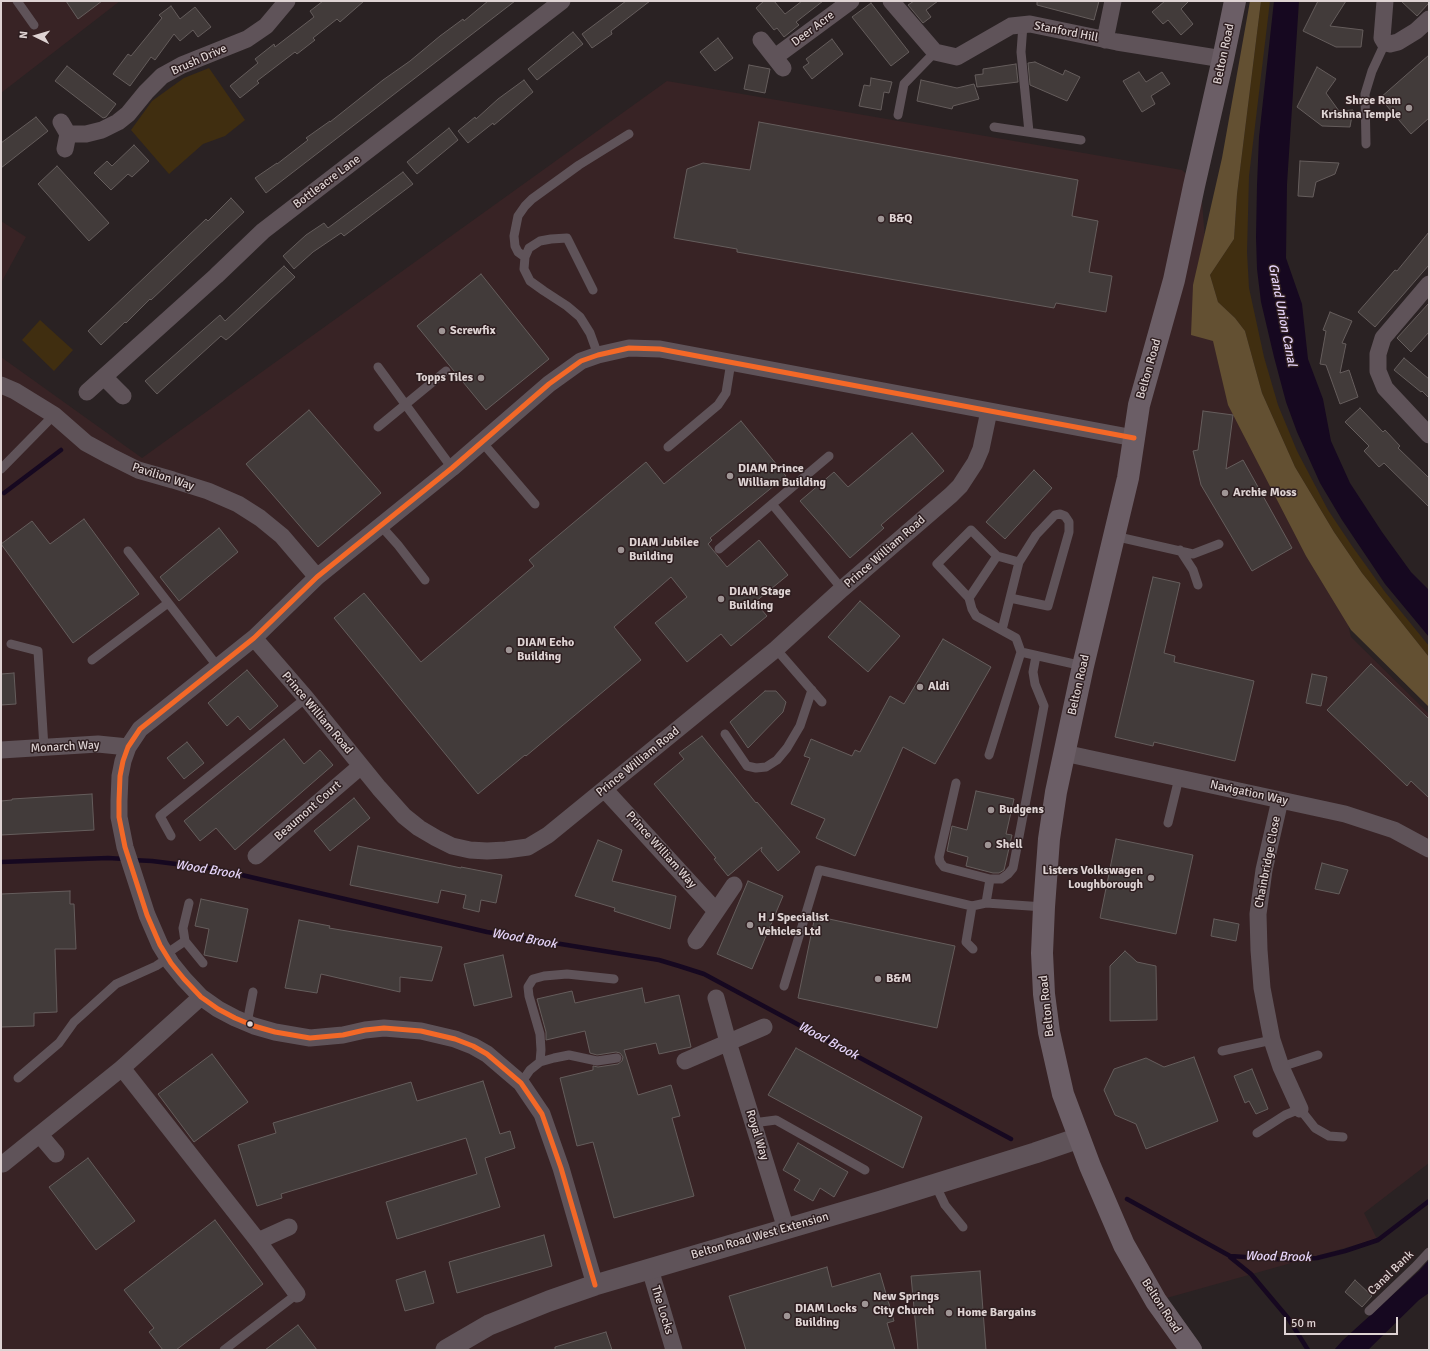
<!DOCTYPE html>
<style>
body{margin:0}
#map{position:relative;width:1430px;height:1351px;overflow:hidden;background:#2a2223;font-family:Signika,sans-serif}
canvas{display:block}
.frame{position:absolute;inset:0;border:2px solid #ded3d3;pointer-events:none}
.north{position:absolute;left:16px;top:16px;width:40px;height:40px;-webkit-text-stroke:3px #2e1e20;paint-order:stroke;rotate:275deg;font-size:11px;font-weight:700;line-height:16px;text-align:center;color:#ded3d3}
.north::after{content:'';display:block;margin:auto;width:14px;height:18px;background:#ded3d3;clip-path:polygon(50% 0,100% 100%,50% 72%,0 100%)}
.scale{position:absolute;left:1284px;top:1317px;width:114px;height:18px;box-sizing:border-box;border:2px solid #ded3d3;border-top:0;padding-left:5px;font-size:12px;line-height:14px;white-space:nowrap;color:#ded3d3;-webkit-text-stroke:3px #2e1e20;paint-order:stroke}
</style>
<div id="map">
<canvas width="1430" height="1351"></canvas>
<div class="frame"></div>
<div class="north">N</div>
<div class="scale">50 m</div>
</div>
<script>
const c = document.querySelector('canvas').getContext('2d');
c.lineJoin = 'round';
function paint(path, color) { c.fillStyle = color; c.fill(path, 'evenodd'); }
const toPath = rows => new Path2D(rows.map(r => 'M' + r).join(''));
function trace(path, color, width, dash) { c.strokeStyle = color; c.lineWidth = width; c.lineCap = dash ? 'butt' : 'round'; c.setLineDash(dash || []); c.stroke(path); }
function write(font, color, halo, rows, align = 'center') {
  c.font = font + ' Signika,sans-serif'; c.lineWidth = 3; c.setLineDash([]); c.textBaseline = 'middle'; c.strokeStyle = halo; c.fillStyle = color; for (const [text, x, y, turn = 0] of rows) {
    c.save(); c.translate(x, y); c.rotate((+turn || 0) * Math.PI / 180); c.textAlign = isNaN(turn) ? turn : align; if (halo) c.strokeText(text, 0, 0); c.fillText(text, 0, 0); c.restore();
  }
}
const built = toPath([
 [1,1,120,1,1,93],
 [667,81,1182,170,1201,188,1211,318,1334,564,1351,637,1429,714,1429,1163,1364,1213,1377,1239,1156,1301,1191,1350,1,1350,1,357,142,458],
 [1,221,26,237,1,283]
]);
const green = toPath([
 [1261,1,1270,1,1249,176,1247,252,1249,288,1264,357,1278,405,1297,451,1328,510,1352,546,1385,592,1429,646,1429,657,1362,573,1334,532,1295,467,1262,393,1245,331,1235,318,1218,302,1210,275,1234,239,1237,194],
 [209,68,245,120,225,136,203,144,169,174,131,130,152,101,184,78],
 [40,320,73,350,54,371,22,340]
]);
const forest = toPath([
 [1250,1,1261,1,1237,194,1234,239,1210,275,1218,302,1235,318,1245,331,1262,393,1295,467,1334,532,1362,573,1429,657,1429,707,1351,630,1306,556,1228,405,1213,341,1191,335,1193,285,1222,158]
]);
const water = toPath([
 [1274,1,1299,1,1287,184,1286,258,1302,304,1308,359,1323,399,1331,441,1350,483,1382,532,1411,572,1429,590,1429,637,1385,584,1342,520,1320,483,1297,432,1286,402,1274,357,1261,302,1257,269,1256,237,1257,185,1259,137],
 [1429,1260,1429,1293,1419,1300,1368,1350,1334,1350,1343,1340,1419,1271]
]);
const stream = toPath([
 [4,493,61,450],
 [132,860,152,861,216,869,487,932,659,960,679,966,704,974,1011,1139],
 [1,862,108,858,125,859],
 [1127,1199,1230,1256,1290,1260,1317,1258,1345,1251,1378,1240,1429,1201],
 [1230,1257,1251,1274,1288,1318,1308,1350]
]);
const building = toPath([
 [66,1,102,1,78,19,66,1],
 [323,1,364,1,340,22,337,19,313,38,315,40,297,54,295,52,257,81,259,83,240,98,230,86,258,63,255,59,274,44,275,47,314,17,310,11,323,1],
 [488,1,515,1,266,193,255,178,277,163,277,164,308,140,306,138,330,121,330,122,383,80,410,61,440,36,463,19,464,21,488,1],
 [626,1,650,1,611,31,612,34,592,48,582,34,626,1],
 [764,1,774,1,785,14,802,1,823,1,796,22,799,25,784,37,777,28,774,30,756,8,764,1],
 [914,1,938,1,926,10,931,17,923,23,908,5,914,1],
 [1037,1,1099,1,1094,20,1037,5,1037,1],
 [1165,1,1189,1,1181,9,1193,24,1181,35,1168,20,1163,24,1152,12,1165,1],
 [1318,1,1346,1,1330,26,1363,30,1361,47,1336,47,1303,31,1318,1],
 [1401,1,1429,1,1429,3,1417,16,1401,1],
 [871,3,909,52,891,66,852,17,871,3],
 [171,6,180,19,195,7,211,27,198,37,193,30,180,41,174,34,155,60,151,57,130,86,113,74,128,54,131,56,162,18,159,15,171,6],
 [573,32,583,44,537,80,528,69,573,32],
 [718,38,733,58,715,71,700,52,718,38],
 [832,39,843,54,812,79,803,67,809,63,806,59,832,39],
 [1429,55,1429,118,1411,134,1380,98,1429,55],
 [1035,62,1063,75,1065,70,1080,77,1067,101,1030,85,1028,63,1035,62],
 [1016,64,1018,82,977,87,975,75,983,74,983,69,1016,64],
 [749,65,770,69,765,93,744,89,749,65],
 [67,66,116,104,106,117,103,118,55,81,67,66],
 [1317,67,1336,79,1326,93,1339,111,1353,110,1350,127,1322,126,1297,107,1317,67],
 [1139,72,1146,82,1162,72,1170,84,1151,96,1155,104,1142,112,1123,81,1139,72],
 [871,78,892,82,889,93,884,92,881,110,859,106,864,85,870,86,871,78],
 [524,80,533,92,494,125,493,123,468,143,458,131,475,117,476,119,498,99,524,80],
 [921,80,957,88,974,84,979,99,953,106,952,109,917,101,921,80],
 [36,117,48,131,1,168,1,143,36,117],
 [759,122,1078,180,1072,216,1098,221,1089,272,1112,276,1106,312,1056,303,1054,308,737,252,737,249,674,238,687,169,703,163,750,170,759,122],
 [449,128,458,140,417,174,407,162,449,128],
 [134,145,149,161,132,177,128,174,111,190,94,173,107,161,112,166,134,145],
 [1300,161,1339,163,1335,174,1316,182,1313,197,1298,196,1300,161],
 [57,166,109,223,89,241,38,184,57,166],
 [403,172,413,184,344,236,341,233,313,252,294,269,283,256,306,235,324,223,328,228,403,172],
 [231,198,244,212,151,300,150,299,126,323,125,322,101,345,88,331,206,219,208,221,231,198],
 [1429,232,1429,265,1375,327,1358,312,1395,270,1397,271,1429,232],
 [284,266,295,277,231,336,226,340,221,336,157,394,145,381,220,315,225,321,284,266],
 [481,274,549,359,486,410,417,326,481,274],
 [1429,303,1429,332,1411,352,1397,338,1429,303],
 [1330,312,1352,321,1342,343,1346,344,1340,373,1349,370,1358,397,1340,404,1326,365,1320,364,1326,331,1323,330,1330,312],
 [1404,358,1429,379,1429,398,1422,391,1421,392,1394,370,1404,358],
 [1360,408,1383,432,1385,430,1400,446,1398,448,1429,478,1429,507,1384,463,1379,467,1364,451,1369,446,1345,422,1360,408],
 [309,410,381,493,318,547,246,464,309,410],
 [1203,411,1233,415,1226,469,1243,460,1292,548,1252,571,1201,485,1193,451,1198,450,1203,411],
 [741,421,786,476,710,538,712,540,708,544,727,567,759,540,788,575,755,602,767,616,731,646,721,634,687,662,655,623,687,597,671,577,614,627,641,660,526,756,525,755,478,794,334,618,364,593,421,662,534,566,529,560,646,462,664,484,741,421],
 [912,433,944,471,881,525,884,528,850,558,800,501,834,472,848,487,912,433],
 [1034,470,1052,488,1005,539,986,522,1034,470],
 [84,519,139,594,73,643,1,544,32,521,50,544,84,519],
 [219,528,238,552,179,601,160,577,219,528],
 [1153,577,1180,583,1164,653,1175,656,1174,662,1254,681,1235,761,1154,742,1153,746,1115,737,1153,577],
 [860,601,900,636,868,672,828,637,860,601],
 [943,639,991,667,935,764,903,747,855,856,816,838,825,819,791,804,810,758,804,756,811,739,852,756,855,750,860,752,890,696,904,704,943,639],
 [1371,664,1429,719,1429,798,1411,781,1407,786,1327,710,1371,664],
 [247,670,278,706,250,730,238,716,227,726,208,703,247,670],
 [14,673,16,704,1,705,1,674,14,673],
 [1312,674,1327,677,1321,706,1306,703,1312,674],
 [765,691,776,691,786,702,783,712,748,748,730,722,765,691],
 [702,736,756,803,757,802,800,852,778,871,761,851,762,847,728,876,714,859,716,858,654,784,684,759,679,753,702,736],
 [284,739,304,764,320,750,333,765,235,850,216,828,200,841,184,821,284,739],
 [187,742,204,763,184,779,167,758,187,742],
 [976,791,1014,799,1006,834,1012,835,1004,870,999,873,993,873,966,866,968,857,947,851,952,826,967,830,976,791],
 [92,794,94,830,1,835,1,801,12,800,12,799,92,794],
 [354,798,370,818,330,851,314,831,354,798],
 [1116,839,1193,855,1176,934,1100,918,1116,839],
 [598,840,622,850,612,881,676,896,670,929,614,911,615,908,575,896,598,840],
 [358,846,461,868,461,867,502,875,496,903,481,900,479,912,463,908,466,895,441,890,438,903,350,885,358,846],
 [1322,863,1348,870,1339,894,1315,889,1322,863],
 [748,881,783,896,752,969,717,954,748,881],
 [70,891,70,904,74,904,76,949,55,949,57,1012,34,1013,34,1026,1,1027,1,894,70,891],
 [201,899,248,909,237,962,204,955,209,929,195,926,201,899],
 [815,916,955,946,937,1028,798,998,815,916],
 [1214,919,1239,924,1236,941,1211,936,1214,919],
 [299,920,330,926,329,928,442,947,432,981,400,977,400,992,321,974,317,993,285,988,299,920],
 [1125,951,1137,962,1156,966,1157,1020,1110,1021,1110,966,1125,951],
 [503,955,512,997,474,1006,464,964,503,955],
 [642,988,645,1003,679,995,691,1047,659,1054,656,1043,624,1050,638,1095,671,1085,680,1116,672,1118,694,1196,614,1218,593,1142,577,1146,560,1078,593,1070,593,1066,598,1067,618,1064,622,1061,623,1057,620,1053,616,1052,597,1055,590,1053,585,1031,546,1040,546,1032,537,999,572,991,575,1003,642,988],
 [796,1048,922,1117,903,1168,768,1095,796,1048],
 [212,1054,248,1102,194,1142,158,1094,212,1054],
 [1194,1057,1218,1121,1146,1149,1136,1124,1115,1115,1104,1090,1114,1069,1146,1058,1164,1067,1194,1057],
 [1252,1069,1268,1109,1256,1114,1249,1101,1245,1103,1234,1076,1252,1069],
 [483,1081,500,1134,510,1131,515,1148,485,1158,500,1207,397,1239,386,1202,477,1174,466,1138,281,1194,282,1198,257,1206,238,1145,276,1133,273,1123,411,1082,417,1101,483,1081],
 [798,1143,848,1172,834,1197,820,1188,813,1201,794,1190,800,1180,783,1170,798,1143],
 [88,1158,135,1221,96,1250,49,1187,88,1158],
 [215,1220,263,1284,176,1350,163,1350,149,1332,154,1328,124,1290,215,1220],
 [544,1235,552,1266,457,1293,449,1262,544,1235],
 [827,1267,832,1287,880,1273,894,1321,887,1323,895,1350,746,1350,729,1296,827,1267],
 [425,1271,434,1303,405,1311,396,1280,425,1271],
 [980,1271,986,1350,918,1350,911,1276,980,1271],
 [1355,1280,1372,1296,1362,1307,1345,1292,1355,1280],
 [298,1325,317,1350,265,1350,298,1325],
 [606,1332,612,1350,555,1350,555,1347,606,1332]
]);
const service = toPath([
 [17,1,34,25],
 [1023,25,1021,52,1029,132],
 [898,115,904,84,935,52],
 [994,127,1081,140],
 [1366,144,1365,94,1372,71,1385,43],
 [525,257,518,252,515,246,514,236,518,216,525,206,532,199,579,165,629,134],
 [593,290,567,238,551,239,540,241,529,248,525,257,524,269,530,281,544,291,567,306,580,317,590,333,598,355],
 [378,367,452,468],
 [378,427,446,371],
 [482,442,535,504],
 [668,447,718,405,726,393,731,362],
 [1,469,54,415],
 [772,504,842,589],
 [381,526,398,545,425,580],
 [1114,536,1193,554,1219,544],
 [719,549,829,456],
 [1180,550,1193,570,1198,585],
 [128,551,218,667],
 [969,598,937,564,971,530,997,556],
 [1002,630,1019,562],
 [11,644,38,651,44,748],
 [776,649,822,702],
 [1021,652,1083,666],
 [92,660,168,603],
 [725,734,747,766,756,768,766,767,777,760,787,748,800,726,812,690],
 [989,755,1021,652,1016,638,976,616,972,609,969,598,997,556,1019,562,1036,535,1055,515,1060,514,1065,516,1069,522,1069,532,1048,606,1010,598],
 [956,783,939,857,940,862,944,867,990,879],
 [1168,823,1179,778],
 [171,836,160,816,306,698],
 [189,903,183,928,185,941,203,963],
 [986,903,990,879,1001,879,1008,874,1013,868,1044,706,1035,684,1033,672,1036,656],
 [973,949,966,942,972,906,986,903,1044,907],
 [166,954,185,941],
 [784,986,819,870,972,906],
 [247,1023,253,992],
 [1222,1051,1272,1040],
 [540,1062,541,1050,540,1034,529,996,528,987,533,979,544,976,567,974,614,979],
 [1281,1067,1318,1055],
 [18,1078,59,1043,74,1022,116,984,156,966,168,958],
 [521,1083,530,1070,540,1062,554,1058,569,1055,597,1061,617,1058],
 [753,1123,776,1120,865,1170],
 [1257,1133,1285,1115,1300,1109,1315,1128,1329,1136,1343,1137],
 [935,1184,945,1205,963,1227],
 [1369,1311,1415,1267,1429,1252],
 [224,1350,297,1294]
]);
const minor = toPath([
 [891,1,935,52,957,57,1011,26,1030,24,1117,42,1223,59],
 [1385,1,1382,38,1385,43,1390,44,1398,42,1416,31,1429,19],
 [761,40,783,68],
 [1105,40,1113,1],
 [775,57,851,1],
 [61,122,68,134,65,149],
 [68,134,86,134,102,130,118,122,128,114,146,92,162,76,182,65,247,39,266,26,287,1],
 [1429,284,1383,338,1378,354,1378,371,1385,388,1429,435],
 [104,377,123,396],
 [1,385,15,391,54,415,86,443,110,456,138,470,173,480,208,491,238,504,260,518,282,536,317,577],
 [87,392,216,276,263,231,562,1],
 [254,638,306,698,379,788,404,816,419,828,436,838,452,846,470,850,487,851,506,850,528,847,548,835,776,649,842,589,951,495,960,486,975,463,981,449,989,411],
 [1,750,98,744,128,747],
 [1064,753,1345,814,1394,830,1429,849],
 [605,790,716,911],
 [1280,800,1264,870,1258,914,1259,950,1262,988,1272,1040,1281,1067,1300,1109],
 [256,856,361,766],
 [696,941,734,885],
 [716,998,728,1042,786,1229],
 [685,1061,764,1027],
 [122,1068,258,1241,297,1294],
 [40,1135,56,1154],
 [3,1164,122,1068,201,997],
 [258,1241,289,1227],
 [650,1269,674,1350],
 [595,1285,561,1168,542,1114,521,1083,487,1054,473,1046,455,1039,421,1031,384,1028,365,1030,343,1035,310,1038,275,1032,254,1026,235,1018,218,1009,201,997,184,979,171,963,160,945,147,915,125,847,119,817,119,801,120,776,123,761,128,747,140,729,254,638,317,577,452,468,549,384,581,361,598,355,629,348,660,349,1134,438]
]);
const tertiary = toPath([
 [446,1350,489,1325,549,1301,595,1285,881,1201,1035,1153,1079,1138]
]);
const primary = toPath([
 [1191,1350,1156,1301,1124,1245,1090,1166,1063,1094,1049,1032,1044,994,1042,953,1044,907,1049,839,1056,792,1083,666,1128,478,1139,405,1174,280,1194,186,1223,59,1235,1]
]);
const bus1 = toPath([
 [595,1285,561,1168,542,1114,521,1083,487,1054,473,1046,455,1039,421,1031,384,1028,365,1030,343,1035,310,1038,275,1032,254,1026,235,1018,218,1009,201,997,184,979,171,963,160,945,147,915,125,847,119,817,119,801,120,776,123,761,128,747,140,729,254,638,317,577,452,468,549,384,581,361,598,355,629,348,660,349,1134,438]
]);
const markers = [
 [1409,108,4,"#9f9595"],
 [881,219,4,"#9f9595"],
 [442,331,4,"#9f9595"],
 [481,378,4,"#9f9595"],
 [730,476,4,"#9f9595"],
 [1225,493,4,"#9f9595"],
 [621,550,4,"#9f9595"],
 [721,599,4,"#9f9595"],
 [509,650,4,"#9f9595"],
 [920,687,4,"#9f9595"],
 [991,810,4,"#9f9595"],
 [988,845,4,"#9f9595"],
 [1151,878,4,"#9f9595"],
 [750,925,4,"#9f9595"],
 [878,979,4,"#9f9595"],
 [250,1024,3.5,"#ded3d3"],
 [865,1304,4,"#9f9595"],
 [949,1313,4,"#9f9595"],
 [787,1316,4,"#9f9595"]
];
const streetNames = [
 ["Deer Acre",813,29,-37],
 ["Stanford Hill",1066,32,11],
 ["Belton Road",1224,54,-78],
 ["Brush Drive",199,60,-24],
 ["Bottleacre Lane",327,182,-37],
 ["Belton Road",1149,369,-74],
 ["Pavilion Way",163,477,18],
 ["Prince William Road",885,552,-41],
 ["Belton Road",1079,685,-77],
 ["Prince William Road",317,713,50],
 ["Monarch Way",65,747,-3],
 ["Prince William Road",638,762,-39],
 ["Navigation Way",1249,793,12],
 ["Beaumont Court",308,811,-41],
 ["Prince William Way",661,850,48],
 ["Chainbridge Close",1268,862,-79],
 ["Belton Road",1047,1006,-96],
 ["Royal Way",757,1135,73],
 ["Belton Road West Extension",760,1236,-16],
 ["Canal Bank",1391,1273,-44],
 ["Belton Road",1161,1306,57],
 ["The Locks",662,1310,73]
];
const poiNames = [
 ["Shree Ram",1401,101,"right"],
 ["Krishna Temple",1401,115,"right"],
 ["B&Q",889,219],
 ["Screwfix",450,331],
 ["Topps Tiles",473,378,"right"],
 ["DIAM Prince",738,469],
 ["William Building",738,483],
 ["Archie Moss",1233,493],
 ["DIAM Jubilee",629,543],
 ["Building",629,557],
 ["DIAM Stage",729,592],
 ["Building",729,606],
 ["DIAM Echo",517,643],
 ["Building",517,657],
 ["Aldi",928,687],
 ["Budgens",999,810],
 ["Shell",996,845],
 ["Listers Volkswagen",1143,871,"right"],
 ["Loughborough",1143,885,"right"],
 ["H J Specialist",758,918],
 ["Vehicles Ltd",758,932],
 ["B&M",886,979],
 ["New Springs",873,1297],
 ["City Church",873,1311],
 ["DIAM Locks",795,1309],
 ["Building",795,1323],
 ["Home Bargains",957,1313]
];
const waterNames = [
 ["Grand Union Canal",1282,315,79],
 ["Wood Brook",208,870,9],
 ["Wood Brook",524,939,10],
 ["Wood Brook",828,1041,28],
 ["Wood Brook",1278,1257,1]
];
paint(built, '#382325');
paint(green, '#402e10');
paint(forest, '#635032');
paint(water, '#160820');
trace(stream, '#160820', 4.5);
paint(building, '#423b3a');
trace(building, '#655d5c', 1);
trace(service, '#5f5359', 9);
trace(minor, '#5f5359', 17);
trace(tertiary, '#5f5359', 21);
trace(primary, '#6b5e66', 22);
trace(bus1, '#f36827', 5);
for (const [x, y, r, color] of markers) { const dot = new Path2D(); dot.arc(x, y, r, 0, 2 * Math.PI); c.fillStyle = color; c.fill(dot); trace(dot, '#2e1e20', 1.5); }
write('12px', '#ded3d3', '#2e1e20', streetNames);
write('bold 12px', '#ded3d3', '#2e1e20', poiNames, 'left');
write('italic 13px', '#e6d4f9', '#2e1e20', waterNames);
</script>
